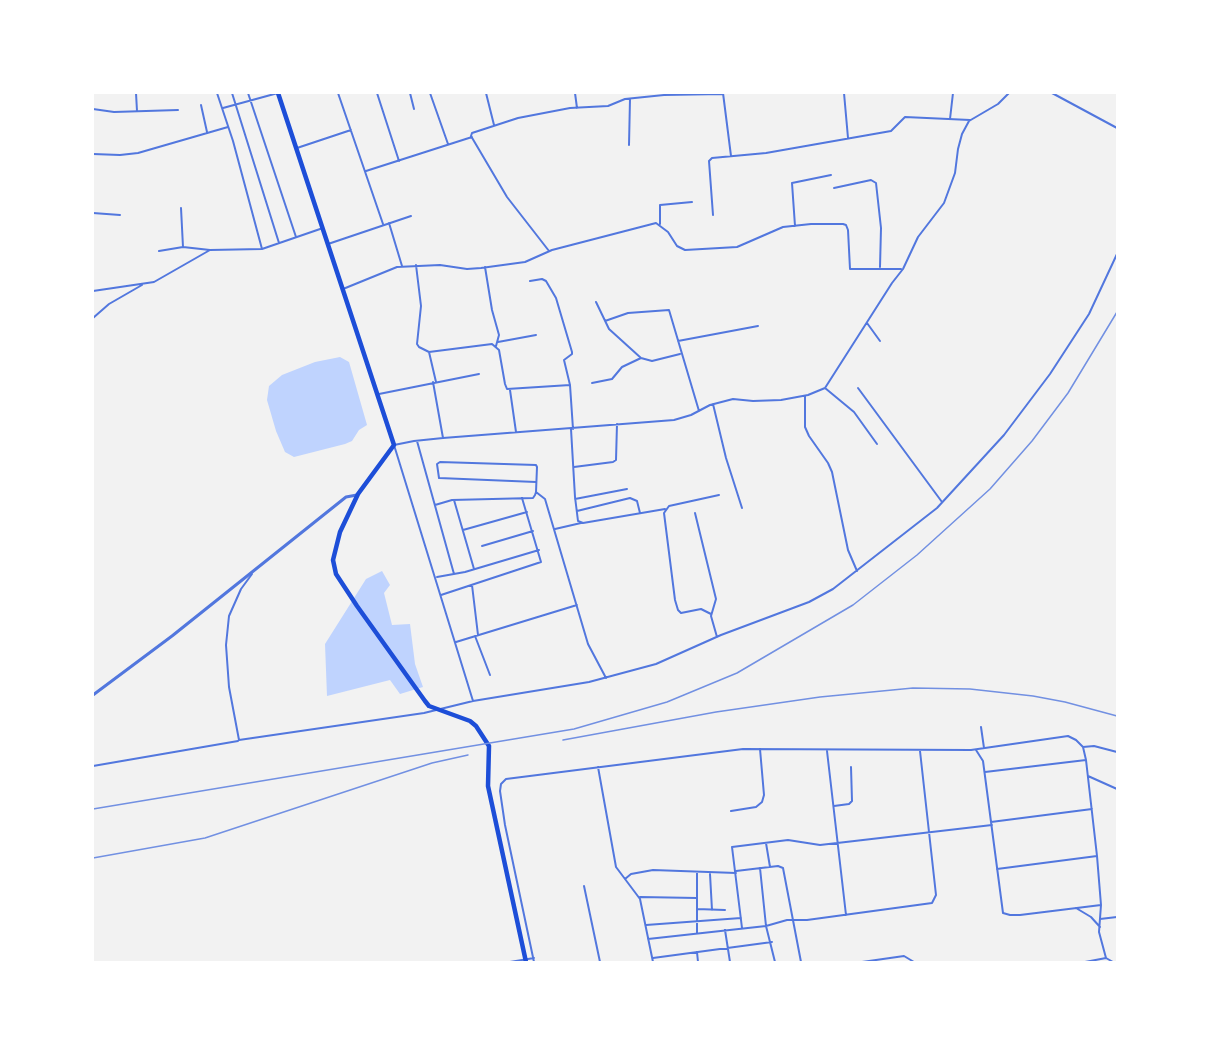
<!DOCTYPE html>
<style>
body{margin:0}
#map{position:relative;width:1210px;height:1055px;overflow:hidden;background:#f2f2f2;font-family:"Fira Sans Condensed",sans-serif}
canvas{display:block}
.frame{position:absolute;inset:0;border:94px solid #fff;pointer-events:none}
</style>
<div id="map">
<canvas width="1210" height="1055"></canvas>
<div class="frame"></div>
</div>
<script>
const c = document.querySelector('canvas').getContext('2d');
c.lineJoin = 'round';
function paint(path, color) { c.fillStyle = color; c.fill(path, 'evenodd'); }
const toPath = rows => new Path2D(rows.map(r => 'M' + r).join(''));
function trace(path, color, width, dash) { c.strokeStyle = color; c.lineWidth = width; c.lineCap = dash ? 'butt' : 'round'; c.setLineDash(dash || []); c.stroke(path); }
const water = toPath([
 [340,357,349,362,367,425,359,430,352,441,345,444,294,457,285,452,276,431,267,400,269,386,282,375,315,362],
 [382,571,390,585,384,593,392,625,410,624,415,664,423,687,400,694,390,680,327,696,325,644,366,579]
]);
const minor = toPath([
 [136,93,137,111],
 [217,93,233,141,262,249],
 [232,93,279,243],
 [248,93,296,237],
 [338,93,383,224],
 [377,93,399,161],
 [410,93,414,109],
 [430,93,448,144],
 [486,93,494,125],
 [575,93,577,108],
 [723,93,731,156],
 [844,93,848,138],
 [1052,93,1117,128],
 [201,105,207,132],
 [223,108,278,93],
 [93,109,114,112,178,110],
 [950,119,953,93],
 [629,145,630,99],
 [297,148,351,130],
 [93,154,120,155,138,153,228,127],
 [366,171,472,137],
 [834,188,871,180,876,183,881,228,880,267],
 [181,208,183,247],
 [93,213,120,215],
 [713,215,709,161,712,158,766,153,891,131,905,117,970,120],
 [389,223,402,266],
 [660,224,660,205,692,202],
 [795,226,792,183,831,175],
 [328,244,411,216],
 [159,251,183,247,210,250],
 [549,251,507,197,471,136,472,133,518,118,570,108,608,106,625,99,664,95,723,94],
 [416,265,421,306,417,344,419,347,429,352,436,382],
 [485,267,492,310,499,335,496,346],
 [530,281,542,279,546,281,556,298,572,352,572,354,564,360,570,385,573,429],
 [343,289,397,267,440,265,467,269,481,268,525,262,552,250,656,223,668,232,677,246,685,250,737,247,783,227,811,224,843,224,846,225,848,230,850,269,901,269],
 [93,291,154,282,210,250,262,249,323,228],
 [596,302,609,329,641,358,652,361,680,354],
 [93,318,109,304,142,285],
 [605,321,628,313,669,310,699,411],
 [867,323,880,341],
 [678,341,758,326],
 [498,342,536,335],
 [429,352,492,344,499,350,505,384,507,389,570,385],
 [433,382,443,438],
 [592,383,612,379,622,367,641,358],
 [825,388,854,412,877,444],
 [858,388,942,502],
 [510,390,516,432],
 [379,394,479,374],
 [805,396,805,427,809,436,828,463,832,472,848,550,857,571],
 [713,404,726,458,742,508],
 [571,429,575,497,578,521,583,523,665,509],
 [417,441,454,574],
 [574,467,613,462,616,460,617,424],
 [536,492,545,499,588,644,606,678],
 [575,499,627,489],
 [454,500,474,569],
 [435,505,452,500,533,498,535,495,536,492,537,467,536,465,440,462,437,464,439,478,536,482],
 [577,511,630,498,637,501,640,513],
 [695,513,716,599,711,616,717,637],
 [555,529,581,523],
 [463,530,527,512],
 [482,546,533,531],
 [252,574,241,589,229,616,226,645,229,687,239,740,424,713,473,701,589,682,656,664,721,635,809,602,833,589,937,508,1004,435,1050,374,1089,314,1117,254],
 [437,577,465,572,539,550],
 [472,585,478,635],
 [441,595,541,562,522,498],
 [711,614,701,609,681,613,678,610,675,600,664,513,669,506,719,495],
 [475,636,490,675],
 [456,642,577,605],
 [473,701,394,445,414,441,443,438,674,420,691,415,710,405,733,399,753,401,781,400,808,395,825,388,892,283,903,269,918,237,944,203,955,173,958,149,962,134,969,121,998,104,1009,93],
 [981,727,984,748],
 [1083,747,1094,746,1117,752],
 [976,750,983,761,1003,913,1010,915,1020,915,1101,905],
 [827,751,846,915],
 [93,766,238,741],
 [598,767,616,867,640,899,653,962],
 [985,772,1086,760],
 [1088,776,1117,789],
 [834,806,849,804,852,801,851,767],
 [731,811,756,807,762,802,764,795,760,749],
 [991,822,1092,809],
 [766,843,770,867],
 [760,868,766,926,775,962],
 [997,869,1097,856],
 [736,871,778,866,783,868,801,962],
 [710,874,712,910],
 [625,879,631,874,653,870,736,873],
 [584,886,600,962],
 [640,897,697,898],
 [1076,908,1091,917,1100,927],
 [697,909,725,910],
 [1100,919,1117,917],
 [646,925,741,918],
 [742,928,732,847,788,840,820,845,992,825],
 [725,930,730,962],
 [697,932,697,872],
 [648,939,766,926,787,920,807,920,932,903,936,895,920,751],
 [697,952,698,962],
 [653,958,772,942],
 [510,962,534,958],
 [534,962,505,825,500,791,501,784,506,779,743,749,971,750,1068,736,1076,740,1083,747,1086,760,1097,856,1101,905,1099,932,1106,958,1113,962],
 [862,962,904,956,914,962],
 [1085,962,1106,958]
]);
const tertiary = toPath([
 [93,695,172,636,346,497,357,495]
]);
const trunk = toPath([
 [278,93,394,445,358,494,340,532,333,560,336,574,357,606,425,701,429,706,470,721,476,726,489,746,488,786,526,962]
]);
const rail = toPath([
 [563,740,716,712,820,697,913,688,970,689,1033,696,1065,702,1117,716],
 [93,809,574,729,667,702,737,673,853,605,917,555,990,489,1032,441,1068,393,1117,312],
 [93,858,205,838,432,763,468,755]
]);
paint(water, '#bfd3fe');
trace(minor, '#5277de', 2);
trace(tertiary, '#5277de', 3);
trace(trunk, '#1d4ed8', 4.5);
trace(rail, '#7290e2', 1.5);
</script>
